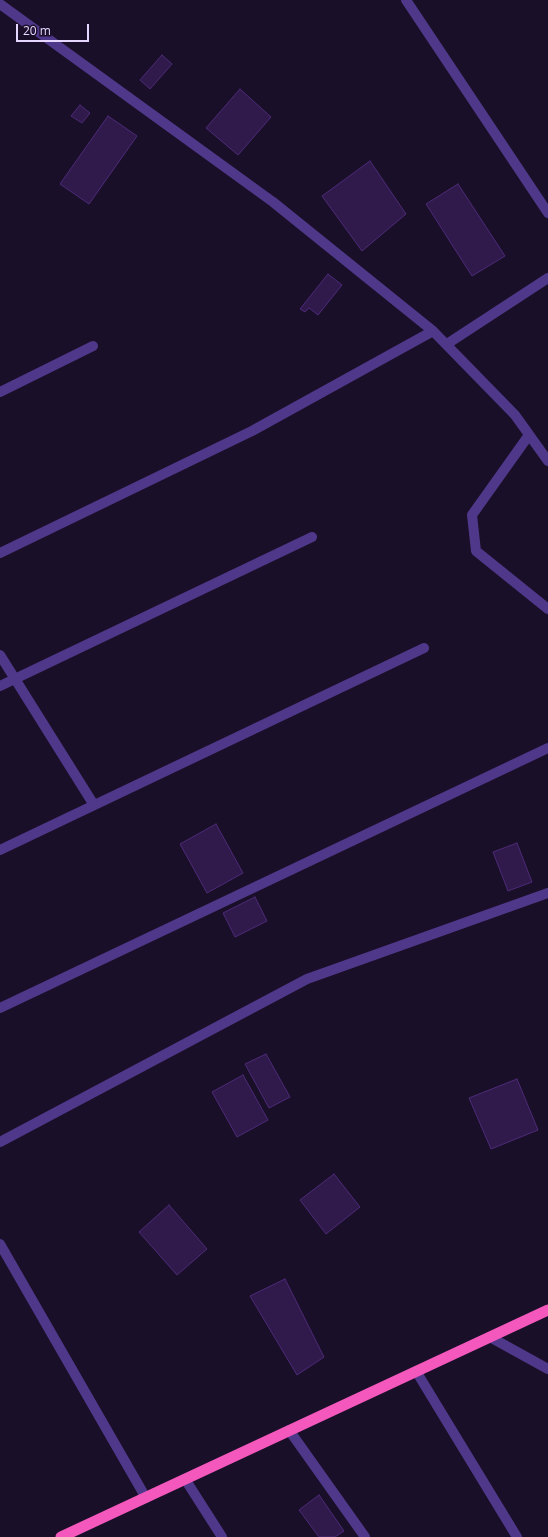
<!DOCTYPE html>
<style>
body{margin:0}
#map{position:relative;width:548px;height:1537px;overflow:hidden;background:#1a0f29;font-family:"Open Sans",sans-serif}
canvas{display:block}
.scale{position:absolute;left:16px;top:24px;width:73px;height:18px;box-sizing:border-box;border:2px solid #e5d7ff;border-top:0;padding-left:5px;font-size:12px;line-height:14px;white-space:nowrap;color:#e5d7ff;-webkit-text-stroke:3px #1a0f29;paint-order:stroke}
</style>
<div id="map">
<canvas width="548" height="1537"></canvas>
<div class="scale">20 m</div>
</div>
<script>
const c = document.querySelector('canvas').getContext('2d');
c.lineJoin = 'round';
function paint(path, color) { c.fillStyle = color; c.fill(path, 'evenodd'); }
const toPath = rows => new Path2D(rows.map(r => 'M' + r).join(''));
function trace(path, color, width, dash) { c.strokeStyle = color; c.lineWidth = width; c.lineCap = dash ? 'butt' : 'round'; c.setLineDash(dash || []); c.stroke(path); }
const building = toPath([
 [162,55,172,64,150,89,140,80,162,55],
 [240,89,271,117,238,155,206,128,240,89],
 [80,105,90,113,82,123,71,116,80,105],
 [108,116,137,136,89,204,60,184,108,116],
 [370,161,406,214,362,251,322,196,370,161],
 [458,184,505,256,472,276,426,204,458,184],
 [328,274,342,285,318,315,309,308,305,312,300,309,328,274],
 [216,824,243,873,207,893,180,844,216,824],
 [517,843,532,882,508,891,493,852,517,843],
 [255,897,267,921,235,937,223,913,255,897],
 [266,1054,290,1097,269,1108,245,1064,266,1054],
 [243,1075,268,1120,237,1137,212,1092,243,1075],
 [517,1079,538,1130,491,1149,469,1098,517,1079],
 [334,1174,360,1207,326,1234,300,1200,334,1174],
 [169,1205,207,1249,177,1275,139,1232,169,1205],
 [285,1279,324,1357,297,1375,250,1296,285,1279],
 [319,1495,344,1531,335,1537,319,1537,299,1510,319,1495]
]);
const minor = toPath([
 [406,0,548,213],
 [0,4,273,202,433,331,515,415,548,461],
 [447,344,548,278],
 [0,392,93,346],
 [529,435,472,515,476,551,548,609],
 [0,553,252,431,433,331],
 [0,655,94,805],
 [0,686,312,537],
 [0,850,424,648],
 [0,1008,548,748],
 [0,1142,307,979,548,893],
 [0,1244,146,1498],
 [490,1337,548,1369],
 [416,1371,517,1537],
 [289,1430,365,1537],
 [185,1479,222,1537]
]);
const trunk = toPath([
 [61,1537,548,1310]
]);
paint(building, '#301a4b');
trace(building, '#4d2b78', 1);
trace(minor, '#4f388a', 10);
trace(trunk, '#f558bc', 11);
</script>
